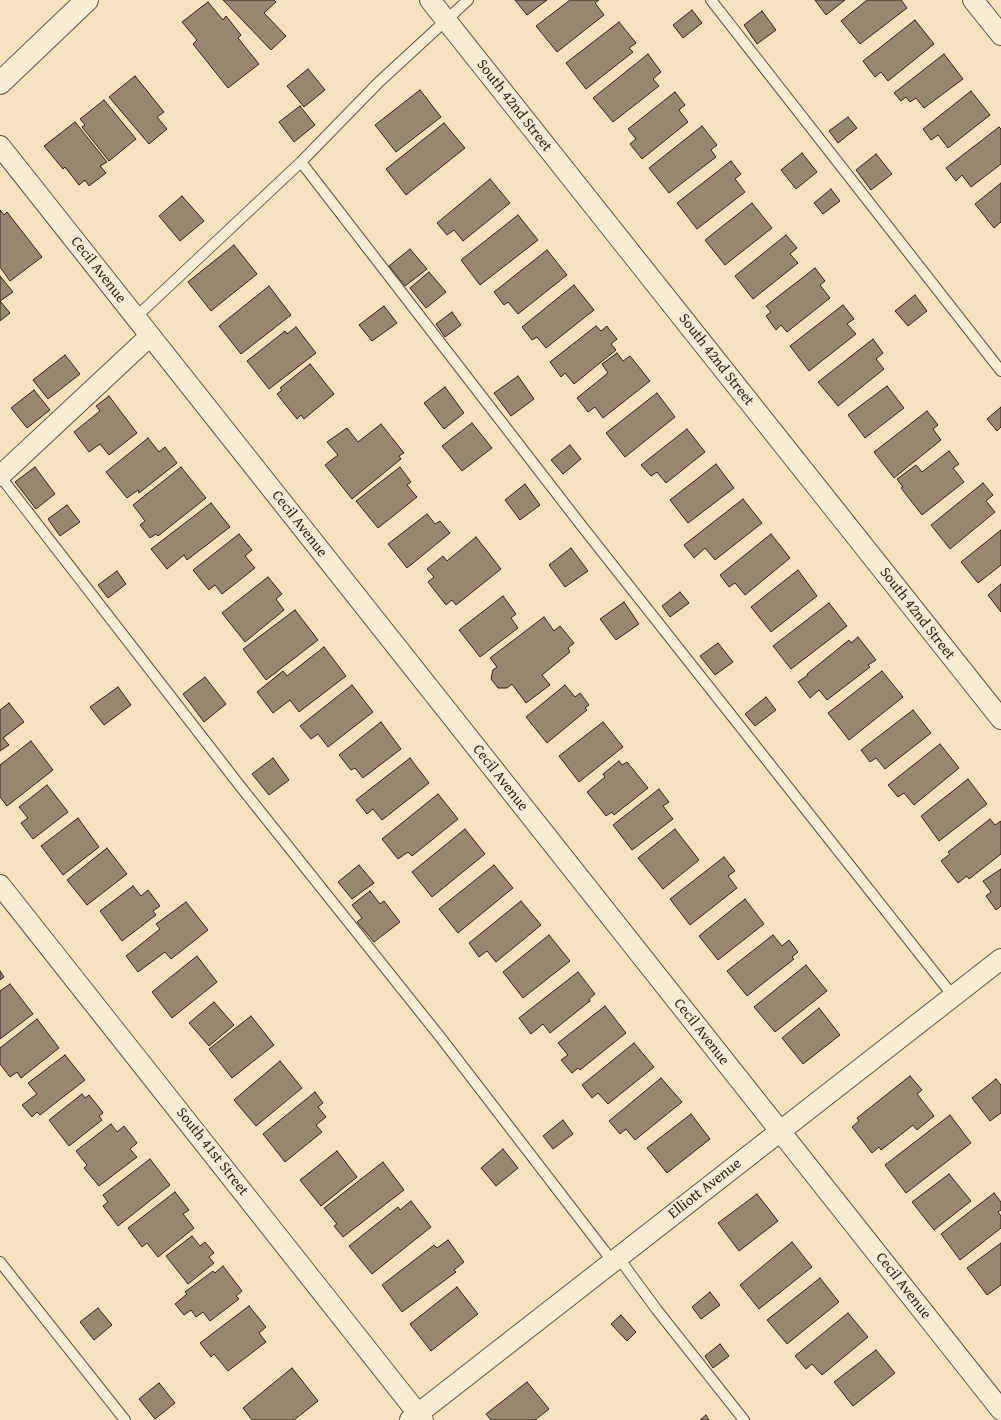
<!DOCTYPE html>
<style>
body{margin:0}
canvas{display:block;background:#f5e1bd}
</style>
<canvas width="1001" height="1420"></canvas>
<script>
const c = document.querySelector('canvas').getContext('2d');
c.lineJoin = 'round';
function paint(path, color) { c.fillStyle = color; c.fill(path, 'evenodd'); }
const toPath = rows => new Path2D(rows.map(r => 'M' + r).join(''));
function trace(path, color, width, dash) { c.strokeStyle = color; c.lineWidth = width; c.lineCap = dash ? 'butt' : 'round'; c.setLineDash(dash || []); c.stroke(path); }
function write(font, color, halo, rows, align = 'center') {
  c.font = font + ' "Gentium Book Plus",serif'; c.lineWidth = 4; c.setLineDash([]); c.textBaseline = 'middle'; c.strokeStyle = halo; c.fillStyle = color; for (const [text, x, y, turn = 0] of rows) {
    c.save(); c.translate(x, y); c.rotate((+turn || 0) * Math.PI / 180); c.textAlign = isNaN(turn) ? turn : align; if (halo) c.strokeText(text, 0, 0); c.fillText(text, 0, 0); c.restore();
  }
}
const building = toPath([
 [223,0,274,0,276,2,264,13,286,36,271,50,223,0],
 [515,0,547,0,527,15,515,0],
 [570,0,599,0,595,3,604,15,557,52,536,26,570,0],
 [815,0,845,0,826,15,815,0],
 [867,0,901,0,907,8,860,44,841,21,867,0],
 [208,2,223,20,226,16,241,35,238,38,259,64,228,88,193,44,197,40,182,22,208,2],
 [692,10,702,23,683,38,673,25,692,10],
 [762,11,776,30,757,44,744,25,762,11],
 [915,20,934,44,888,81,881,72,875,77,863,61,915,20],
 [619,22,636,43,629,48,633,52,586,89,566,63,619,22],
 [648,54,661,72,653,79,659,86,613,122,593,98,648,54],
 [944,54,963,79,924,108,916,98,910,102,906,97,901,101,894,93,944,54],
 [308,69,325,90,304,107,287,86,308,69],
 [135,76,164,112,157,117,167,129,149,144,109,97,135,76],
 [420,90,441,117,396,152,375,125,420,90],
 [971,91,990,115,948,148,938,135,931,140,923,129,971,91],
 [675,92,685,105,679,110,688,122,642,159,630,144,636,139,628,129,675,92],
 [104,100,136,139,109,161,82,127,85,125,80,119,104,100],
 [300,106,315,125,294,142,279,122,300,106],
 [848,117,857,128,838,143,829,131,848,117],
 [75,122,107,162,100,166,106,173,89,186,85,180,79,185,65,167,63,169,44,146,75,122],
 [444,123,465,148,406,195,386,169,444,123],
 [702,126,717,145,711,150,716,157,669,193,649,168,702,126],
 [999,127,1001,129,1001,164,971,187,962,175,956,181,946,168,999,127],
 [802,153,817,172,796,189,781,170,802,153],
 [876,154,892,174,871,190,856,170,876,154],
 [731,161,741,174,735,179,745,192,697,229,677,203,731,161],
 [490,179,510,203,463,241,454,230,447,235,437,223,490,179],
 [1001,183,1001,222,994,228,975,204,1001,183],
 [831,189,840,201,823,214,814,203,831,189],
 [182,196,204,221,180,241,159,216,182,196],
 [752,203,772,228,725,265,705,240,752,203],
 [0,210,4,215,7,212,42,257,10,281,0,267,0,210],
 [518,215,538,240,480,285,461,260,518,215],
 [786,235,797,248,790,254,798,263,753,299,735,276,786,235],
 [234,245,257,274,211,311,188,282,234,245],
 [410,249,427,269,405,286,389,266,410,249],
 [547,250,567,275,518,314,508,302,504,305,494,292,547,250],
 [815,268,825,281,820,285,830,298,787,332,781,325,776,330,766,316,771,312,766,306,815,268],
 [429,272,446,292,426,308,410,288,429,272],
 [0,276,13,292,0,301,10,313,0,321,0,276],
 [574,285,594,310,546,348,537,337,532,340,522,327,574,285],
 [269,286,291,315,241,354,219,326,269,286],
 [915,295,927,311,908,326,895,311,915,295],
 [843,305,854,319,847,324,856,334,809,371,790,346,843,305],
 [384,306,397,323,372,341,359,325,384,306],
 [452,312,461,325,445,337,436,324,452,312],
 [596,326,601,331,607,326,609,329,617,339,611,344,616,350,574,384,565,373,561,377,550,362,596,326],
 [296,327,316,353,269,389,247,361,285,331,287,334,296,327],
 [873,339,883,353,876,359,884,369,838,406,818,382,873,339],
 [617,353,623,361,630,356,650,381,603,418,595,407,588,412,577,398,608,373,602,364,617,353],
 [65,355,80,374,48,399,33,380,65,355],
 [310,364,334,394,304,419,301,415,297,419,277,394,282,390,280,388,310,364],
 [518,376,534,399,511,416,494,393,518,376],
 [887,386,904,408,865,438,848,415,887,386],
 [445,387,464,413,444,429,424,403,445,387],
 [34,390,50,410,27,428,11,408,34,390],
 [657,393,675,417,625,457,606,433,657,393],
 [109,396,137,433,109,455,100,444,89,452,74,432,100,411,96,406,109,396],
 [1001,407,1001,427,997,431,987,419,1001,407],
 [927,411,938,425,933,429,941,440,894,478,874,452,927,411],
 [472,423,492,448,462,471,442,446,472,423],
 [381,424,404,453,399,456,401,459,352,499,325,465,338,455,327,442,347,428,358,442,381,424],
 [687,429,705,452,666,483,657,472,651,476,641,465,687,429],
 [148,438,159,452,165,447,177,463,139,493,138,490,127,498,106,472,148,438],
 [570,445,581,459,563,474,551,460,570,445],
 [949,451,959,464,953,468,964,482,922,515,901,488,903,487,897,479,916,465,922,472,949,451],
 [716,464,734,488,688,523,670,500,716,464],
 [35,467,55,494,36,509,15,482,35,467],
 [181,467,206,498,158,536,156,534,150,538,140,525,145,521,133,505,181,467],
 [400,467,411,482,407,485,417,497,378,528,356,501,400,467],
 [983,483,993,495,986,501,995,512,950,549,931,525,983,483],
 [525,484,540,505,520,520,505,500,525,484],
 [743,499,762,523,715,560,705,548,694,558,684,545,743,499],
 [211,503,230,527,187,560,184,555,167,569,151,549,211,503],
 [67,505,80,522,60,536,48,519,67,505],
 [427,514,435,524,440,521,450,533,407,568,388,544,427,514],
 [1001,530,1001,565,978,583,961,562,1001,530],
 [239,534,252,550,245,556,255,568,222,594,215,585,209,590,193,570,239,534],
 [771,534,790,558,745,595,735,583,729,587,720,575,771,534],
 [476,537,501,569,456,605,452,600,446,605,428,582,434,577,427,569,443,556,447,561,476,537],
 [571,548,588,571,565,587,549,565,571,548],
 [798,570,817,596,771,632,751,607,798,570],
 [117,571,126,584,108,598,98,585,117,571],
 [268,577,282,594,276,599,284,610,245,642,222,613,268,577],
 [1001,584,1001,612,988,595,1001,584],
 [680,592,689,603,670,617,662,606,680,592],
 [503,596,516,614,511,618,518,628,480,657,459,630,503,596],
 [624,602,639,624,616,640,600,619,624,602],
 [829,603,847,626,791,669,773,646,829,603],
 [295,610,318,640,266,680,243,649,295,610],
 [544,617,554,631,560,626,574,643,568,648,570,652,542,675,550,685,526,703,512,684,507,688,498,688,491,679,493,670,497,667,490,658,544,617],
 [858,637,876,660,868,665,870,667,827,700,819,690,810,698,798,682,808,675,807,674,849,640,851,643,858,637],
 [718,643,733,662,715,675,700,656,718,643],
 [324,647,346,676,299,712,290,700,273,713,257,692,283,671,287,676,324,647],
 [882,671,903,697,849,740,828,713,882,671],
 [205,677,226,704,204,722,183,694,205,677],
 [352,685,373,712,328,747,318,734,311,739,300,726,352,685],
 [565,685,575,697,580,693,589,705,585,708,587,710,547,743,526,717,565,685],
 [118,687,131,705,104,725,90,707,118,687],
 [766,697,776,710,755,726,745,714,766,697],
 [9,703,24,722,3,738,9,745,0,751,0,710,9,703],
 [913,710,931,733,885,769,876,758,870,762,861,750,913,710],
 [381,722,401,749,363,778,355,768,351,770,339,755,381,722],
 [603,722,623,747,579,782,559,756,603,722],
 [31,741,53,770,7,806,0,797,0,765,31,741],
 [940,744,959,768,914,805,904,793,898,797,888,785,940,744],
 [273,758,289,780,269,795,252,774,273,758],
 [410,758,429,783,382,820,373,809,367,814,356,800,410,758],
 [619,761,622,765,627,762,648,788,614,815,612,812,606,816,587,792,605,777,603,774,619,761],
 [968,779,987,804,939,841,921,816,968,779],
 [47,785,68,812,33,839,21,823,28,818,19,807,47,785],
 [659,789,669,802,663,806,673,819,632,850,613,825,659,789],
 [438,794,458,819,412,856,408,852,398,859,382,839,438,794],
 [78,818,99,847,63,875,41,846,78,818],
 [990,819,995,825,1001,821,1001,854,969,879,967,876,958,883,941,861,950,854,948,852,990,819],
 [465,829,485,854,432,897,412,872,465,829],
 [675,829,699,860,663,889,638,858,675,829],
 [107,848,127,874,87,905,67,880,107,848],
 [724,857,735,871,728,876,737,888,690,925,670,899,724,857],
 [359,865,374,883,352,899,338,882,359,865],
 [494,865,513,888,458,933,439,909,494,865],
 [1001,869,1001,906,996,910,986,896,991,892,983,881,1001,869],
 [133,886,141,896,148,890,160,906,153,911,156,915,122,941,100,911,133,886],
 [370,891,380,904,384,901,400,922,374,942,357,922,362,918,352,905,370,891],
 [745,899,764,924,718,960,699,936,745,899],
 [521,901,541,925,496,962,487,951,479,957,469,943,521,901],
 [186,902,208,930,171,959,165,952,138,972,126,956,160,929,156,924,186,902],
 [549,935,570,961,523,998,503,972,549,935],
 [773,935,782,946,789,940,798,952,792,957,794,959,747,996,727,971,773,935],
 [197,956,217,982,172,1018,152,992,197,956],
 [806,965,827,991,775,1032,754,1007,806,965],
 [0,971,4,977,0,980,0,971],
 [578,972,595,994,589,999,590,1001,550,1033,543,1024,531,1034,519,1018,578,972],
 [10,984,33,1014,0,1039,0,991,10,984],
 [214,1002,234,1025,209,1046,189,1023,214,1002],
 [605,1006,626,1033,580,1070,578,1068,572,1073,561,1060,568,1055,558,1043,605,1006],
 [819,1008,840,1035,803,1064,782,1038,819,1008],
 [251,1016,274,1045,232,1078,209,1049,251,1016],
 [37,1019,59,1048,21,1078,17,1072,10,1077,0,1064,0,1048,37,1019],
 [634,1043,654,1067,608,1104,598,1093,592,1098,582,1085,634,1043],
 [65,1055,85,1080,40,1115,37,1112,32,1117,22,1105,37,1094,28,1083,65,1055],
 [280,1061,302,1088,256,1126,234,1100,280,1061],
 [910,1076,922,1090,917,1094,934,1116,917,1130,913,1125,881,1150,879,1147,872,1153,852,1127,859,1121,857,1118,910,1076],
 [661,1078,682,1102,635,1140,626,1129,620,1134,609,1121,661,1078],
 [996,1079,1001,1085,1001,1113,990,1121,972,1098,996,1079],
 [315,1092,323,1103,318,1107,326,1117,316,1125,322,1132,285,1162,263,1134,315,1092],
 [82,1094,85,1098,89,1095,98,1106,103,1113,99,1116,102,1120,69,1146,49,1120,82,1094],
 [691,1114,710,1139,667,1173,647,1148,691,1114],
 [950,1115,971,1143,906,1193,885,1165,950,1115],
 [563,1120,573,1134,553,1149,543,1136,563,1120],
 [111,1124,117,1132,124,1126,131,1135,137,1143,130,1149,137,1157,99,1186,84,1168,87,1165,76,1151,111,1124],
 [503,1149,518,1168,496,1186,481,1168,503,1149],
 [337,1151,357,1177,321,1206,300,1180,337,1151],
 [150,1159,170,1185,118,1226,103,1206,108,1202,103,1195,150,1159],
 [383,1162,404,1190,343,1237,334,1226,337,1224,324,1208,383,1162],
 [949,1174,971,1201,934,1230,912,1202,949,1174],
 [175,1192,189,1210,183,1214,194,1228,158,1257,147,1243,142,1247,128,1228,175,1192],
 [994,1193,1001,1202,1001,1210,998,1212,1001,1216,1001,1228,960,1260,941,1234,994,1193],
 [757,1194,778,1221,739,1251,718,1223,757,1194],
 [411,1201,431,1227,372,1274,349,1246,398,1207,400,1210,411,1201],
 [192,1236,200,1246,205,1242,214,1253,209,1257,214,1263,188,1284,166,1256,192,1236],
 [448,1240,464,1262,454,1270,456,1272,402,1312,382,1285,434,1245,437,1248,448,1240],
 [792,1242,812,1267,759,1309,740,1285,792,1242],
 [1001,1243,1001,1285,987,1295,967,1268,1001,1243],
 [223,1266,242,1291,236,1296,239,1299,210,1321,203,1312,196,1317,191,1310,184,1315,175,1304,187,1294,185,1292,213,1271,215,1273,223,1266],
 [820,1278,839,1302,787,1344,767,1320,820,1278],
 [457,1287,478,1314,431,1351,410,1324,457,1287],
 [710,1292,720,1305,701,1319,692,1307,710,1292],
 [249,1306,266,1327,259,1333,266,1342,228,1371,214,1354,211,1357,200,1343,249,1306],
 [98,1308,112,1325,94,1340,80,1322,98,1308],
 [848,1313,868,1337,822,1375,812,1364,806,1369,795,1356,848,1313],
 [621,1315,636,1332,627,1341,611,1324,621,1315],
 [720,1344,729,1356,713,1368,705,1356,720,1344],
 [876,1350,895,1373,853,1406,834,1382,876,1350],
 [292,1368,318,1401,294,1420,252,1420,243,1408,292,1368],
 [527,1382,549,1409,535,1420,491,1420,486,1414,527,1382],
 [159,1383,175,1403,155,1419,139,1399,159,1383],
 [706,1415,709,1420,700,1420,706,1415]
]);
const service = toPath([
 [711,0,1001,371],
 [301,162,581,525,953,996],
 [136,317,301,162,379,82,468,0],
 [0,476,240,786,441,1038,613,1262],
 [618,1257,657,1310,744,1420],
 [0,1262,125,1420]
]);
const minor = toPath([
 [430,0,1001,719],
 [973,0,1001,35],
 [0,146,1001,1410],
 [0,476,150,336],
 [0,885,423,1420],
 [410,1420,1001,959]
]);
const tertiary = toPath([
 [0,83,87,0]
]);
const streetNames = [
 ["South 42nd Street",514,106,52],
 ["Cecil Avenue",98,270,52],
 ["South 42nd Street",716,360,52],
 ["Cecil Avenue",299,524,52],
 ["South 42nd Street",917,614,52],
 ["Cecil Avenue",500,778,52],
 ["Cecil Avenue",701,1032,52],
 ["South 41st Street",212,1152,52],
 ["Elliott Avenue",705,1189,-38],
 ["Cecil Avenue",903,1286,52]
];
paint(building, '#988670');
trace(building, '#33231c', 1);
trace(service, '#645244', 12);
trace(minor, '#645244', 22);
trace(tertiary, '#645244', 24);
trace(service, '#f8ecd4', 10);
trace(minor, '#f8ecd4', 20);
trace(tertiary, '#f8ecd4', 22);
write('15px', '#33231c', '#f8ecd4', streetNames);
</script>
